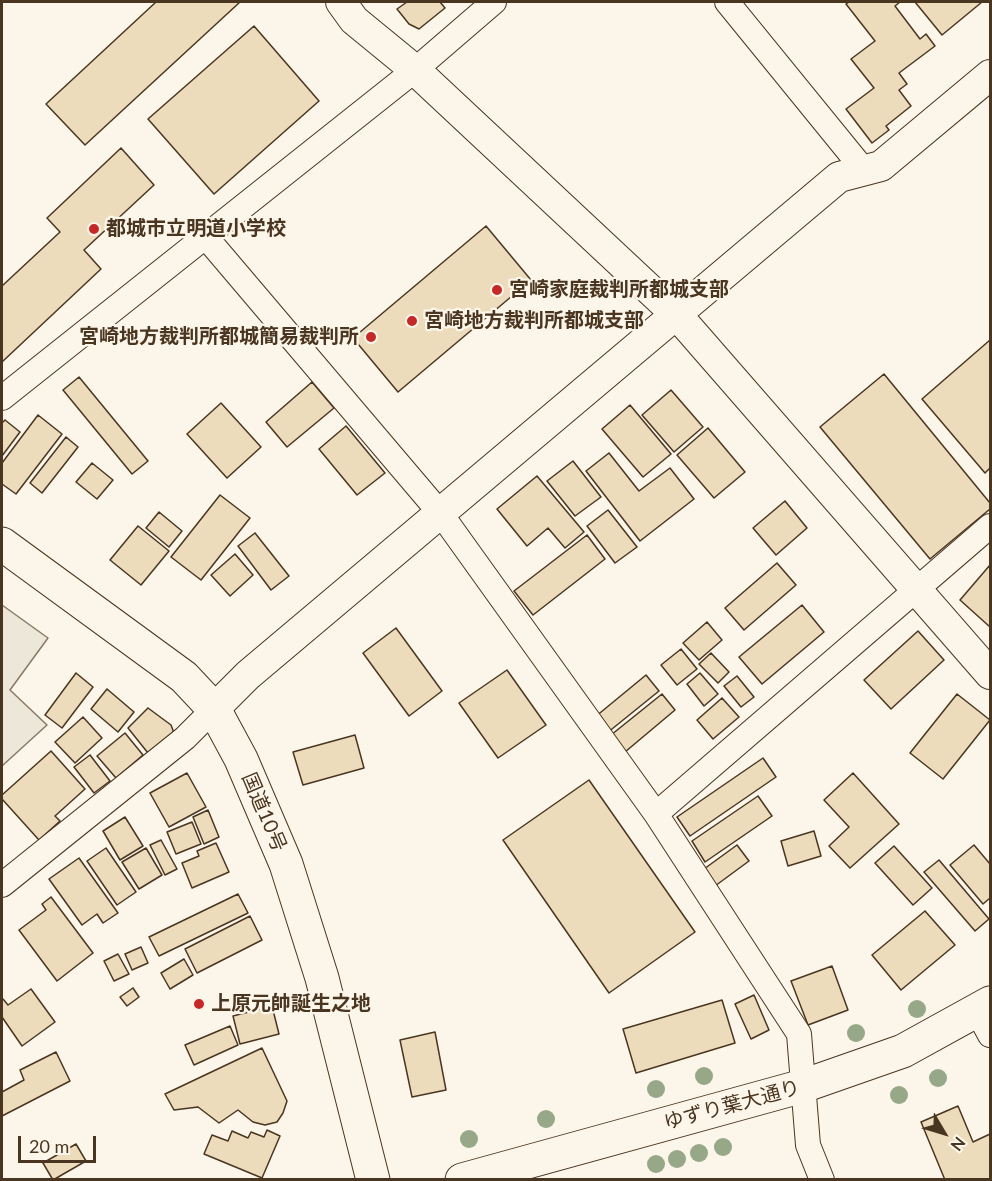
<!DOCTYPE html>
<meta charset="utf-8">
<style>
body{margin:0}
#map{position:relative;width:992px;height:1181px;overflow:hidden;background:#fbf6e9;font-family:Lato,sans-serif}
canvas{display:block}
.frame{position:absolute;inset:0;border:3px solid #4a3520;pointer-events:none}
.north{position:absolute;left:914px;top:1103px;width:60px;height:60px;-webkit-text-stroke:4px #fbf6e9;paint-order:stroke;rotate:128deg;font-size:16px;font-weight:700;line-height:24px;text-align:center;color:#4a3520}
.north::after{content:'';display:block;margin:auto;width:21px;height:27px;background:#4a3520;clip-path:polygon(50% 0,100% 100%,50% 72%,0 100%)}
.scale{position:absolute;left:18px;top:1136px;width:78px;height:27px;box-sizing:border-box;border:3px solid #4a3520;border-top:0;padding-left:8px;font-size:18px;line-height:21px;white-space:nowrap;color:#4a3520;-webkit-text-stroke:4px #fbf6e9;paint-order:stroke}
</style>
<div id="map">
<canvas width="992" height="1181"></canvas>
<div class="frame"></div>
<div class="north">N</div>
<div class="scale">20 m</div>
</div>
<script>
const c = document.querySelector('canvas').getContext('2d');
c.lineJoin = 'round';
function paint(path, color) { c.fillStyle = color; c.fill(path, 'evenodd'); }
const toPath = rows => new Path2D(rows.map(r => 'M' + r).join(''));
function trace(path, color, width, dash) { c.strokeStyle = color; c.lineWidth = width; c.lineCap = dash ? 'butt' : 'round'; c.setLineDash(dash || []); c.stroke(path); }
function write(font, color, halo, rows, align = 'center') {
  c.font = font + ' Lato,"Noto Sans JP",sans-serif'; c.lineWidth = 4.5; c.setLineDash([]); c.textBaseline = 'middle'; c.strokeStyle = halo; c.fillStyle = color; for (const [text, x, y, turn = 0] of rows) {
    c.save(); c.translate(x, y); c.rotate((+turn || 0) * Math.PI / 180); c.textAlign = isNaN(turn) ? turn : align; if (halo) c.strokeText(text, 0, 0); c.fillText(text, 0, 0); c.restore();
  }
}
const parking = toPath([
 [2,605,48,638,10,690,47,725,2,766,2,605]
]);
const building = toPath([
 [156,2,240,2,85,145,46,104,156,2],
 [407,2,440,2,445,8,419,29,409,24,397,9,407,2],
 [849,2,900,2,895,6,920,39,926,34,935,46,899,73,907,84,899,90,911,106,886,126,889,130,872,143,846,109,874,88,851,59,875,41,846,4,849,2],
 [915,2,982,2,942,35,915,2],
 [254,26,319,101,214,194,148,119,254,26],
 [121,148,154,185,84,250,101,269,2,362,2,286,60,232,47,218,121,148],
 [486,226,531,280,398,392,353,338,486,226],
 [990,340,990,468,985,473,922,399,990,340],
 [884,374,990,503,990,509,930,559,820,427,884,374],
 [79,377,148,461,132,474,63,390,79,377],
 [312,382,334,408,287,447,266,422,312,382],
 [671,390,703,427,674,452,642,415,671,390],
 [221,403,261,447,227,478,187,434,221,403],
 [630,405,671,454,643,477,602,429,630,405],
 [38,415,62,434,16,494,2,484,2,463,38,415],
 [5,420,20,432,2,456,2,423,5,420],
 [346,426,385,473,357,495,319,449,346,426],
 [708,428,745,472,714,498,677,455,708,428],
 [66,437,78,447,42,493,30,483,66,437],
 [609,453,639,491,670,468,694,499,640,541,586,471,609,453],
 [573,461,601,497,575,516,547,481,573,461],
 [92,463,113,480,97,499,76,482,92,463],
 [537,476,584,532,565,548,548,528,527,546,497,509,537,476],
 [220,495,250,518,201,580,171,557,220,495],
 [785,501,807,528,776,555,753,528,785,501],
 [608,510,637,547,615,563,587,526,608,510],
 [159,512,182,531,169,547,146,528,159,512],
 [138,526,169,551,141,585,110,560,138,526],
 [255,533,289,576,271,590,238,546,255,533],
 [587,535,605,559,533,615,514,591,587,535],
 [235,554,253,575,230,596,211,575,235,554],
 [777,563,796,585,744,630,725,608,777,563],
 [990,565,990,627,960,600,990,565],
 [802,605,824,632,762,684,739,657,802,605],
 [707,622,722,640,699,660,683,643,707,622],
 [396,628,442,691,409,716,363,653,396,628],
 [918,631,944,660,891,709,864,680,918,631],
 [681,649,697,669,677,685,661,665,681,649],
 [711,653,729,672,718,683,699,664,711,653],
 [507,670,546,725,498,758,459,703,507,670],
 [76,673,93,687,62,728,45,715,76,673],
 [700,673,718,694,704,706,687,684,700,673],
 [646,675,659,691,607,733,595,717,646,675],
 [737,676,754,697,741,707,724,686,737,676],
 [107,689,134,712,118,732,91,709,107,689],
 [662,694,675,710,625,752,611,735,662,694],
 [957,694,990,720,943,779,910,753,957,694],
 [722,698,739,717,713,739,697,720,722,698],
 [148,708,171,725,174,733,148,753,128,728,148,708],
 [83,717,102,738,75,763,55,742,83,717],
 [125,733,143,755,116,778,97,756,125,733],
 [355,735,364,768,303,785,293,752,355,735],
 [51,751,85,789,55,816,60,821,39,840,2,799,2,795,51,751],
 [90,755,110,781,94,793,74,767,90,755],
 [763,758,776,777,690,836,677,817,763,758],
 [187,773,206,807,169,827,150,793,187,773],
 [853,773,899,824,850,868,829,846,849,827,824,800,853,773],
 [589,780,695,932,609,993,503,840,589,780],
 [758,796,772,816,705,862,692,841,758,796],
 [208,810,219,837,204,844,193,817,208,810],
 [125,817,143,846,120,860,103,831,125,817],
 [192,822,201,844,176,854,167,832,192,822],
 [814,831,821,856,788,866,781,841,814,831],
 [161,840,177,869,165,875,150,845,161,840],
 [216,843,229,872,192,888,182,863,199,856,197,851,216,843],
 [737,845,749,861,715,886,704,869,737,845],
 [974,845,990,864,990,898,983,904,950,865,974,845],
 [894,846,932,888,913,905,875,863,894,846],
 [106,848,136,892,117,905,87,861,106,848],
 [146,848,162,875,139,889,122,862,146,848],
 [79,858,118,913,103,923,97,914,82,925,49,879,79,858],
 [939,860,989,919,975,931,924,872,939,860],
 [238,894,248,913,159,956,149,937,238,894],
 [51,897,93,953,57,981,19,930,46,910,42,904,51,897],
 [925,911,955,945,901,990,872,955,925,911],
 [250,916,262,940,197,973,185,949,250,916],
 [141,947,148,963,132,970,125,954,141,947],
 [118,954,129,974,114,981,104,961,118,954],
 [184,959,193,975,170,989,161,973,184,959],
 [832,966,848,1010,808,1025,791,981,832,966],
 [133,988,139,997,127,1006,120,997,133,988],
 [31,989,55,1022,22,1046,2,1017,2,1000,3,999,8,1005,31,989],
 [754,995,769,1030,751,1039,735,1004,754,995],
 [722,1000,735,1043,636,1073,623,1029,722,1000],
 [272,1006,279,1034,240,1044,233,1016,272,1006],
 [230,1026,238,1045,194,1065,185,1045,230,1026],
 [435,1032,446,1090,412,1097,400,1040,435,1032],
 [262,1048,287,1101,283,1113,277,1122,265,1125,253,1122,238,1110,219,1123,198,1107,174,1110,165,1094,262,1048],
 [56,1052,70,1081,2,1116,2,1092,24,1080,20,1070,56,1052],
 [958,1106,973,1142,990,1134,990,1180,945,1180,921,1122,958,1106],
 [267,1130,280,1136,262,1178,204,1154,212,1135,228,1141,232,1131,248,1138,251,1132,264,1137,267,1130],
 [76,1144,86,1161,53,1180,43,1163,76,1144]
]);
const minor = toPath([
 [727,2,863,169],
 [205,236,441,514,656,814,799,1034,808,1145,822,1180],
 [2,398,415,70,494,2],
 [656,814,990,526],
 [2,885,185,738,214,709],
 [977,1011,990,1035]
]);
const tertiary = toPath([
 [341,2,354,20,415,70,677,315,990,674],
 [214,709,248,675,839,177,881,166,990,75]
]);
const primary = toPath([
 [462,1180,803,1086,903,1051,990,1003]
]);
const trunk = toPath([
 [2,544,184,677,214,709,241,759,286,864,322,978,373,1180]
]);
const trees = [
 [917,1009],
 [856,1033],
 [704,1076],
 [938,1078],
 [656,1089],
 [899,1095],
 [546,1119],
 [469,1139],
 [723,1147],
 [699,1153],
 [677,1159],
 [656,1164]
];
const markers = [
 [94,229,6,"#c62828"],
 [497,290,6,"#c62828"],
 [412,321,6,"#c62828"],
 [371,337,6,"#c62828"],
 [199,1004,6,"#c62828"]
];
const poiNames = [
 ["都城市立明道小学校",106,229],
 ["宮崎家庭裁判所都城支部",509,290],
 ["宮崎地方裁判所都城支部",424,321],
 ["宮崎地方裁判所都城簡易裁判所",359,337,"right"],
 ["上原元帥誕生之地",211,1004]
];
const streetNames = [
 ["国道10号",264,812,67],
 ["ゆずり葉大通り",732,1105,-15]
];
paint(parking, '#ede7d9');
trace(parking, '#887966', 1.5);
paint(building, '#ecdcbc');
trace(building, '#4a3520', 1.5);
trace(minor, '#4a3520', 26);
trace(tertiary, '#4a3520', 32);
trace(primary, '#4a3520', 35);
trace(trunk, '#4a3520', 35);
trace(minor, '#fbf6e9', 24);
trace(tertiary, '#fbf6e9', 30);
trace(primary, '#fbf6e9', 33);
trace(trunk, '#fbf6e9', 33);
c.fillStyle = '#96a887';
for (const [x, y] of trees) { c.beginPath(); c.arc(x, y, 9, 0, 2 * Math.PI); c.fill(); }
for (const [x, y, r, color] of markers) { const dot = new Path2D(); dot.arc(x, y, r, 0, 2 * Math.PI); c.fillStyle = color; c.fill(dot); trace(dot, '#fbf6e9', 2); }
write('bold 20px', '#4a3520', '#fbf6e9', poiNames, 'left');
write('20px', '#4a3520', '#fbf6e9', streetNames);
</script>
